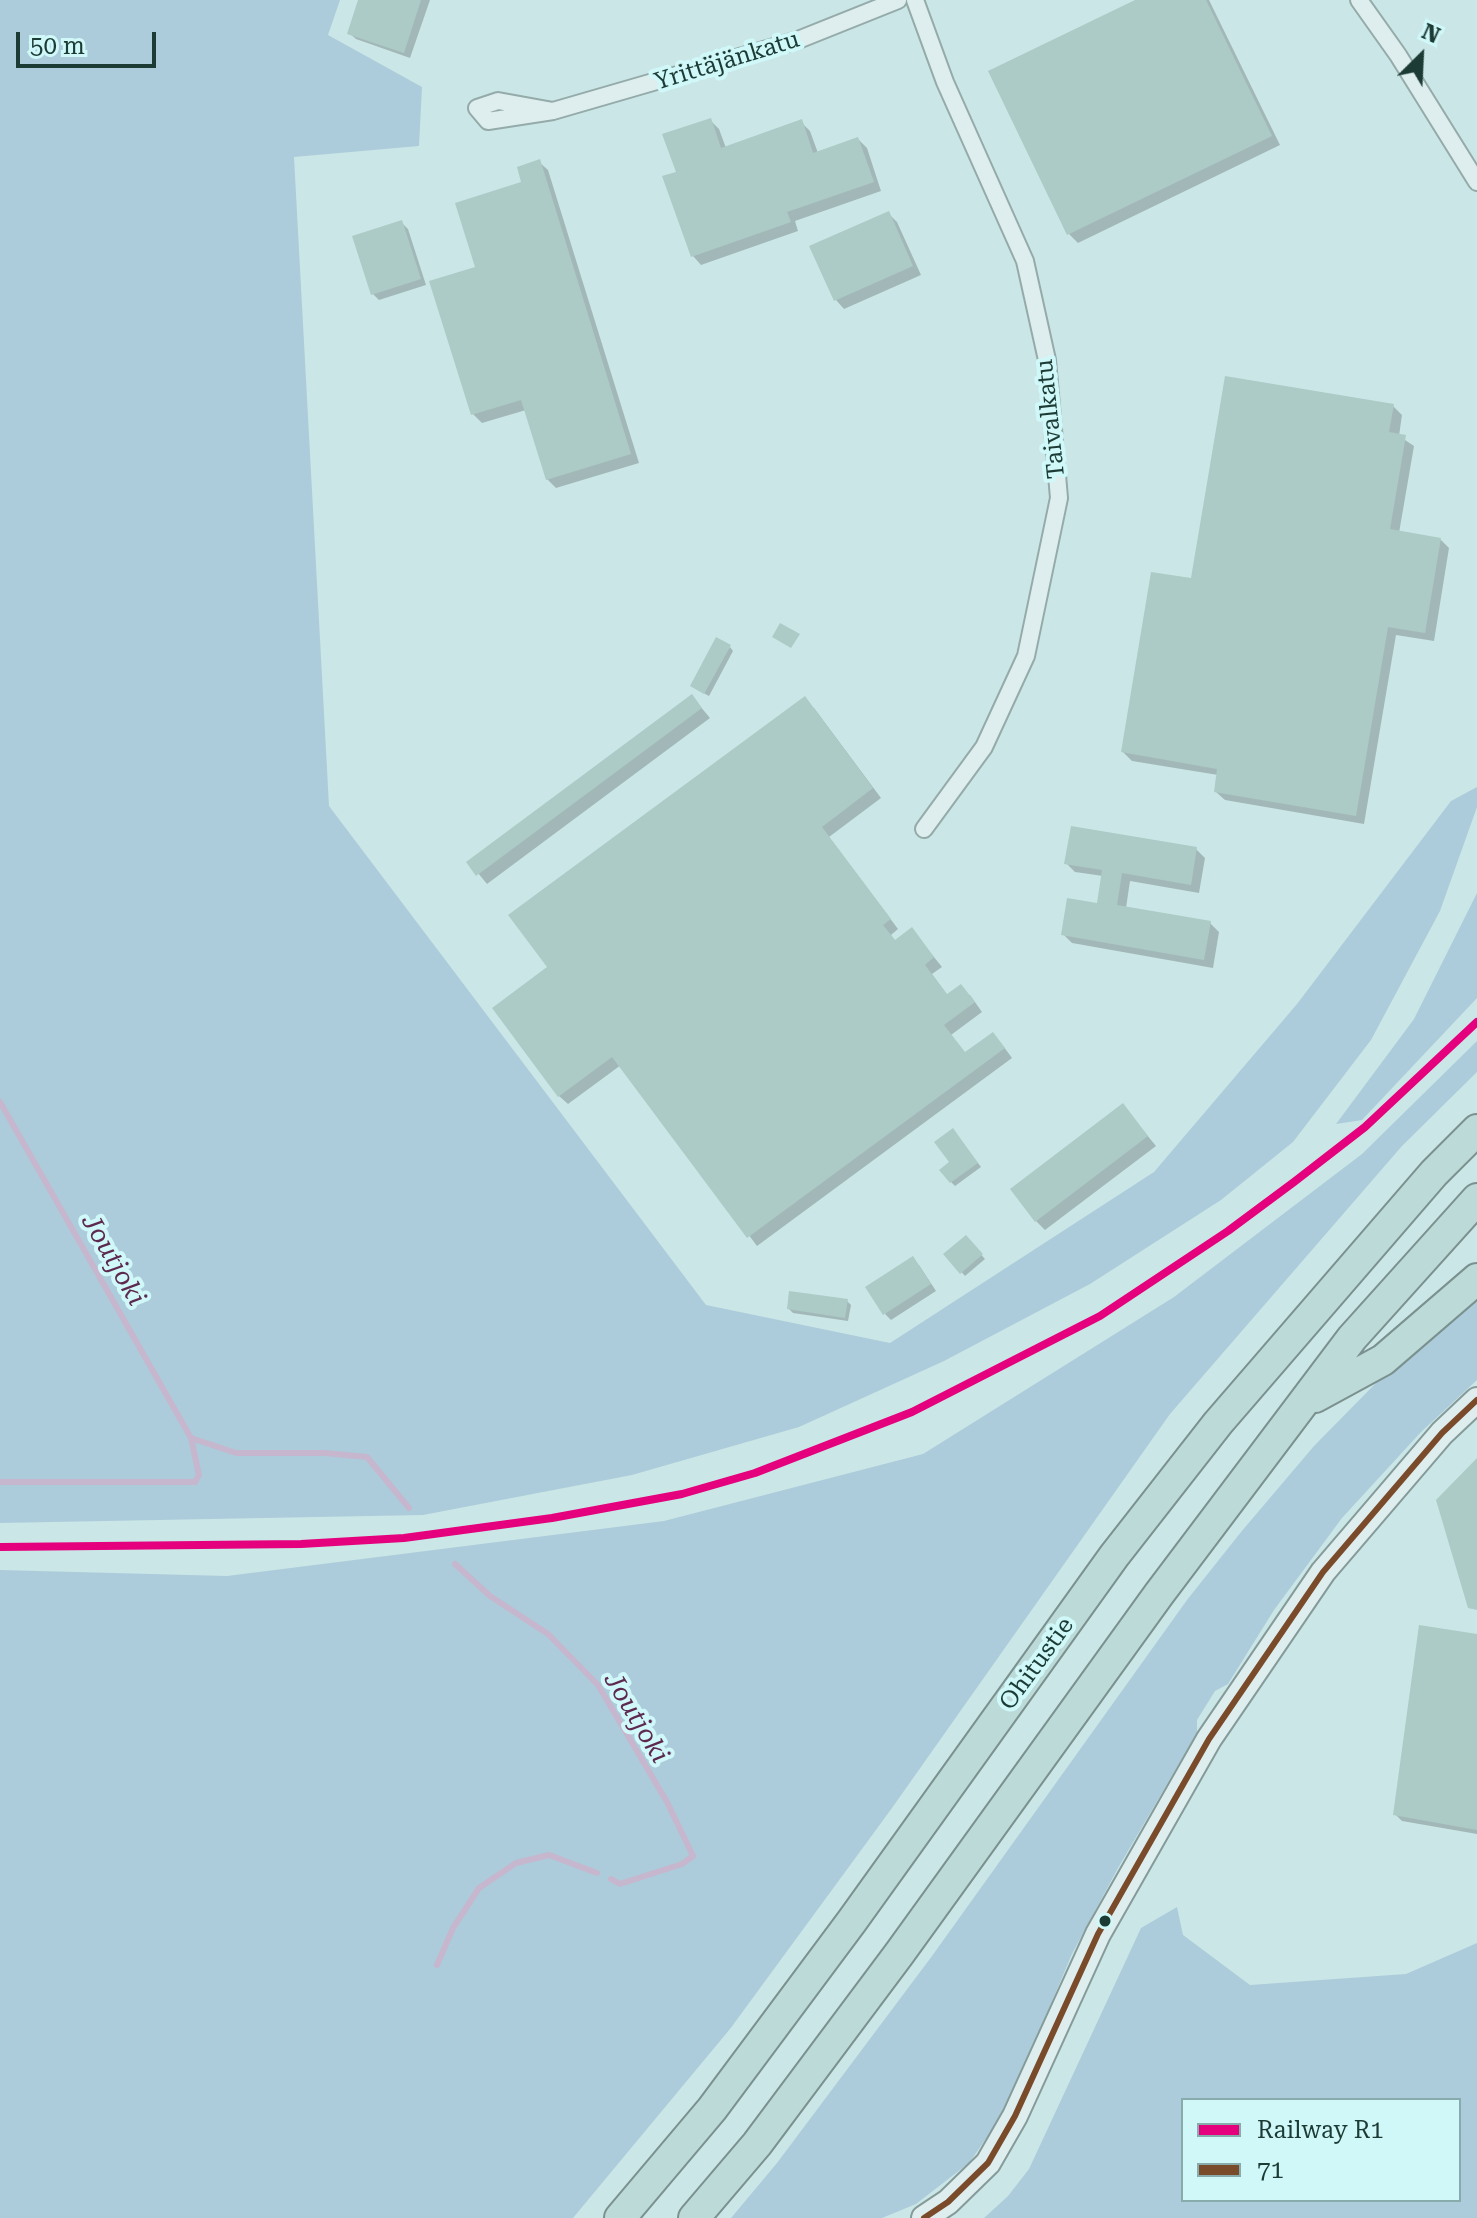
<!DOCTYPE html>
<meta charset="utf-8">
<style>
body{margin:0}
#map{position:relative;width:1477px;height:2218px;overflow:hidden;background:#cbe6e6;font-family:"Roboto Serif",serif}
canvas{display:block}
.legend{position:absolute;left:1181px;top:2098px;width:280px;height:104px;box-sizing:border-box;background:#d0f8f9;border:2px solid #88acab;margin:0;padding:10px 14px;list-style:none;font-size:24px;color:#1c3b35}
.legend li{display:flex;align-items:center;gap:16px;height:40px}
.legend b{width:40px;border:2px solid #88acab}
.north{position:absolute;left:1381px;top:16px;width:80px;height:80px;-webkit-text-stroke:6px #d0f8f9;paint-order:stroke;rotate:24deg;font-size:22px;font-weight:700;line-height:32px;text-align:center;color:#1c3b35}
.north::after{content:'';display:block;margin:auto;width:28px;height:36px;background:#1c3b35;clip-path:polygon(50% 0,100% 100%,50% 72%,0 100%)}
.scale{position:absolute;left:16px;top:32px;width:140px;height:36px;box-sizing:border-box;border:4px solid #1c3b35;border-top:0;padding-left:10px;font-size:24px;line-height:28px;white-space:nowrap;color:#1c3b35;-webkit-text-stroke:6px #d0f8f9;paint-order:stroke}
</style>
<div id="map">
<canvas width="1477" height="2218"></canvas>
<ul class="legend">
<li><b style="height:10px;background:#e5007d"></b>Railway R1</li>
<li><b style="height:10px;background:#7a4b2a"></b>71</li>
</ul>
<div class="north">N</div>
<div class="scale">50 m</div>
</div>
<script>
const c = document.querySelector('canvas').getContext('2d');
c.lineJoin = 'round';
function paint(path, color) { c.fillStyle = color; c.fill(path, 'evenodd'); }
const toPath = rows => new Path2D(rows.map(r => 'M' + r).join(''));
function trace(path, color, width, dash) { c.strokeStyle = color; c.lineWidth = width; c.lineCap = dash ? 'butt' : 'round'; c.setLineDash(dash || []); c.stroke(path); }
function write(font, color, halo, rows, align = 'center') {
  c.font = font + ' "Roboto Serif",serif'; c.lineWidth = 8; c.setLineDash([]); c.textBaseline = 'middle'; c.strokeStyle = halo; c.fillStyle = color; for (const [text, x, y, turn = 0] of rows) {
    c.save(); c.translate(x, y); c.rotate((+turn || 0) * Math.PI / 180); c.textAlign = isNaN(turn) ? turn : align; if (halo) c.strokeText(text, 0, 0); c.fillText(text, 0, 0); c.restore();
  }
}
const green = toPath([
 [0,0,340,0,328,35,422,87,419,146,294,157,329,806,706,1305,890,1343,1154,1172,1297,1004,1451,801,1477,787,1477,807,1440,911,1371,1040,1293,1142,1221,1200,1090,1284,944,1361,799,1427,632,1475,423,1515,0,1523],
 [1477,893,1477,998,1362,1120,1336,1124,1414,1019],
 [1477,1041,1477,1072,1402,1146,1170,1414,892,1808,730,2029,573,2218,0,2218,0,1570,227,1576,664,1521,923,1454,1174,1297,1362,1154],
 [1477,1298,1477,1380,1421,1432,1342,1518,1274,1610,1228,1684,1215,1691,1197,1720,1197,1733,1118,1868,1072,1954,1006,2110,969,2163,916,2204,882,2218,731,2218,777,2163,932,1956,1187,1600,1241,1532,1314,1446,1375,1384],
 [1177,1907,1183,1935,1250,1985,1406,1974,1477,1943,1477,2218,984,2218,1008,2196,1029,2169,1141,1928],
 [1183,2100,1459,2100,1459,2200,1183,2200]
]);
const shadow = toPath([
 [360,0,430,0,410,58,356,39,349,33],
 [1140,0,1209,0,1280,145,1078,243,1069,234],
 [710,120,719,129,726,148,801,122,810,131,818,153,858,139,867,148,881,191,795,221,798,231,701,265,693,256,678,173],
 [539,162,548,170,639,463,556,488,547,479,526,410,482,423,473,414,477,268],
 [888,213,897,222,921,275,844,309,836,300],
 [401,222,408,229,426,285,379,300,373,294],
 [1393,406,1402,415,1399,436,1414,446,1399,533,1441,540,1449,548,1434,641,1396,635,1364,824,1225,800,1216,792,1218,775,1132,761,1123,752,1192,581],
 [730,647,733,651,709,696,696,689],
 [700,706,710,718,487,884,469,862],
 [814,708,881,798,829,837,898,929,891,935,896,942,912,930,942,967,932,974,948,996,970,995,982,1012,951,1035,966,1054,1001,1043,1012,1058,757,1246,621,1065,568,1104,559,1096,549,968],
 [1196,849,1205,858,1199,893,1130,881,1126,908,1210,923,1219,932,1213,968,1072,943,1063,934,1098,905,1103,876,1075,872,1066,863],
 [1123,1106,1156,1146,1045,1230,1036,1221],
 [957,1135,981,1167,955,1186,951,1182],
 [966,1237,985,1259,965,1276,946,1254],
 [919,1265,936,1291,891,1320,885,1314],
 [847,1301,851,1305,848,1321,793,1313,789,1309],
 [1477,1636,1477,1834,1402,1821,1395,1814]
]);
const stream = toPath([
 [0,1102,191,1438,199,1475,195,1482,0,1482],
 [191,1438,236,1453,325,1453,367,1457,409,1508],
 [455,1564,490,1596,548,1634,598,1685,667,1802,693,1856,682,1864,620,1884,611,1879],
 [437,1965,453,1928,479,1888,516,1863,549,1855,597,1873]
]);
const building = toPath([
 [358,0,421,0,404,53,347,34],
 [1135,0,1206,0,1272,136,1067,235,988,71],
 [711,118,721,148,802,119,813,153,858,137,874,182,787,212,791,222,691,257,662,176,676,172,662,134],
 [540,159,631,454,546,480,521,400,471,415,429,281,475,267,455,203,521,182,517,167],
 [889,211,913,266,834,301,809,246],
 [402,220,421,279,371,295,352,236],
 [1225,376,1394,404,1389,432,1406,435,1390,529,1441,538,1425,633,1388,627,1356,816,1214,792,1217,769,1121,752,1151,572,1191,578],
 [780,623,800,634,791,648,772,637],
 [716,637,731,645,704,694,690,686],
 [692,694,702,708,476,876,466,862],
 [805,696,873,788,822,827,891,919,883,925,895,940,912,927,934,957,925,965,947,994,961,984,975,1002,944,1025,965,1052,993,1032,1005,1048,747,1238,612,1057,558,1097,492,1008,547,967,508,915],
 [1071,826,1197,847,1191,885,1122,873,1117,905,1211,921,1204,960,1061,935,1067,898,1097,903,1102,870,1064,864],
 [1123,1103,1148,1136,1035,1222,1010,1189],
 [953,1128,978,1163,950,1183,939,1170,949,1162,934,1142],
 [966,1235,983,1254,960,1274,943,1254],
 [913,1256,931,1284,883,1315,865,1287],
 [789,1291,848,1299,845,1318,787,1309],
 [1477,1458,1477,1610,1468,1608,1436,1500],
 [1419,1625,1477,1634,1477,1830,1393,1815]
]);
const street = toPath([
 [915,0,945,82,1025,261,1047,360,1059,498,1026,656,984,747,924,829],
 [1359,0,1398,55,1477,182],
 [553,111,498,101,477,108,488,121,553,111,798,40,898,0]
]);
const secondary = toPath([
 [924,2218,948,2202,988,2163,1015,2116,1098,1934,1209,1739,1323,1572,1442,1433,1477,1400]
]);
const highway = toPath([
 [1315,1397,1383,1360,1477,1279],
 [620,2218,712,2109,852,1921,1114,1556,1218,1423,1434,1173,1477,1130],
 [694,2218,757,2144,899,1954,1159,1594,1352,1338,1477,1199]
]);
const bus1 = toPath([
 [924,2218,948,2202,988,2163,1015,2116,1098,1934,1209,1739,1323,1572,1442,1433,1477,1400]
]);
const rail1 = toPath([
 [0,1547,301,1544,404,1538,552,1518,682,1494,755,1473,912,1412,1100,1316,1228,1231,1294,1182,1365,1127,1477,1022]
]);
const markers = [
 [1105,1921,7,"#1c3b35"]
];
const streetNames = [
 ["Yrittäjänkatu",727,61,-17],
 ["Taivalkatu",1051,419,-96],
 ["Ohitustie",1037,1664,-54]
];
const waterNames = [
 ["Joutjoki",113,1260,60],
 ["Joutjoki",636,1718,59]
];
paint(green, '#acccdb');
paint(shadow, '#0003');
trace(stream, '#c6b7ce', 6);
paint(building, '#accac6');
trace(street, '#94abaa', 20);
trace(secondary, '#859b99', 28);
trace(highway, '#7b918f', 34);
trace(street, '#deeeee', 16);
trace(secondary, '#deeeee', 24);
trace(highway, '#bcdad8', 30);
trace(bus1, '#7a4b2a', 6);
trace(rail1, '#e5007d', 8);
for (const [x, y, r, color] of markers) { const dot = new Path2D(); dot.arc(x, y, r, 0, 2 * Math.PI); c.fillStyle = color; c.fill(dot); trace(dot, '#d0f8f9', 3); }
write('24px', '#1c3b35', '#d0f8f9', streetNames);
write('italic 26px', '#5d294f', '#d0f8f9', waterNames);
</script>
